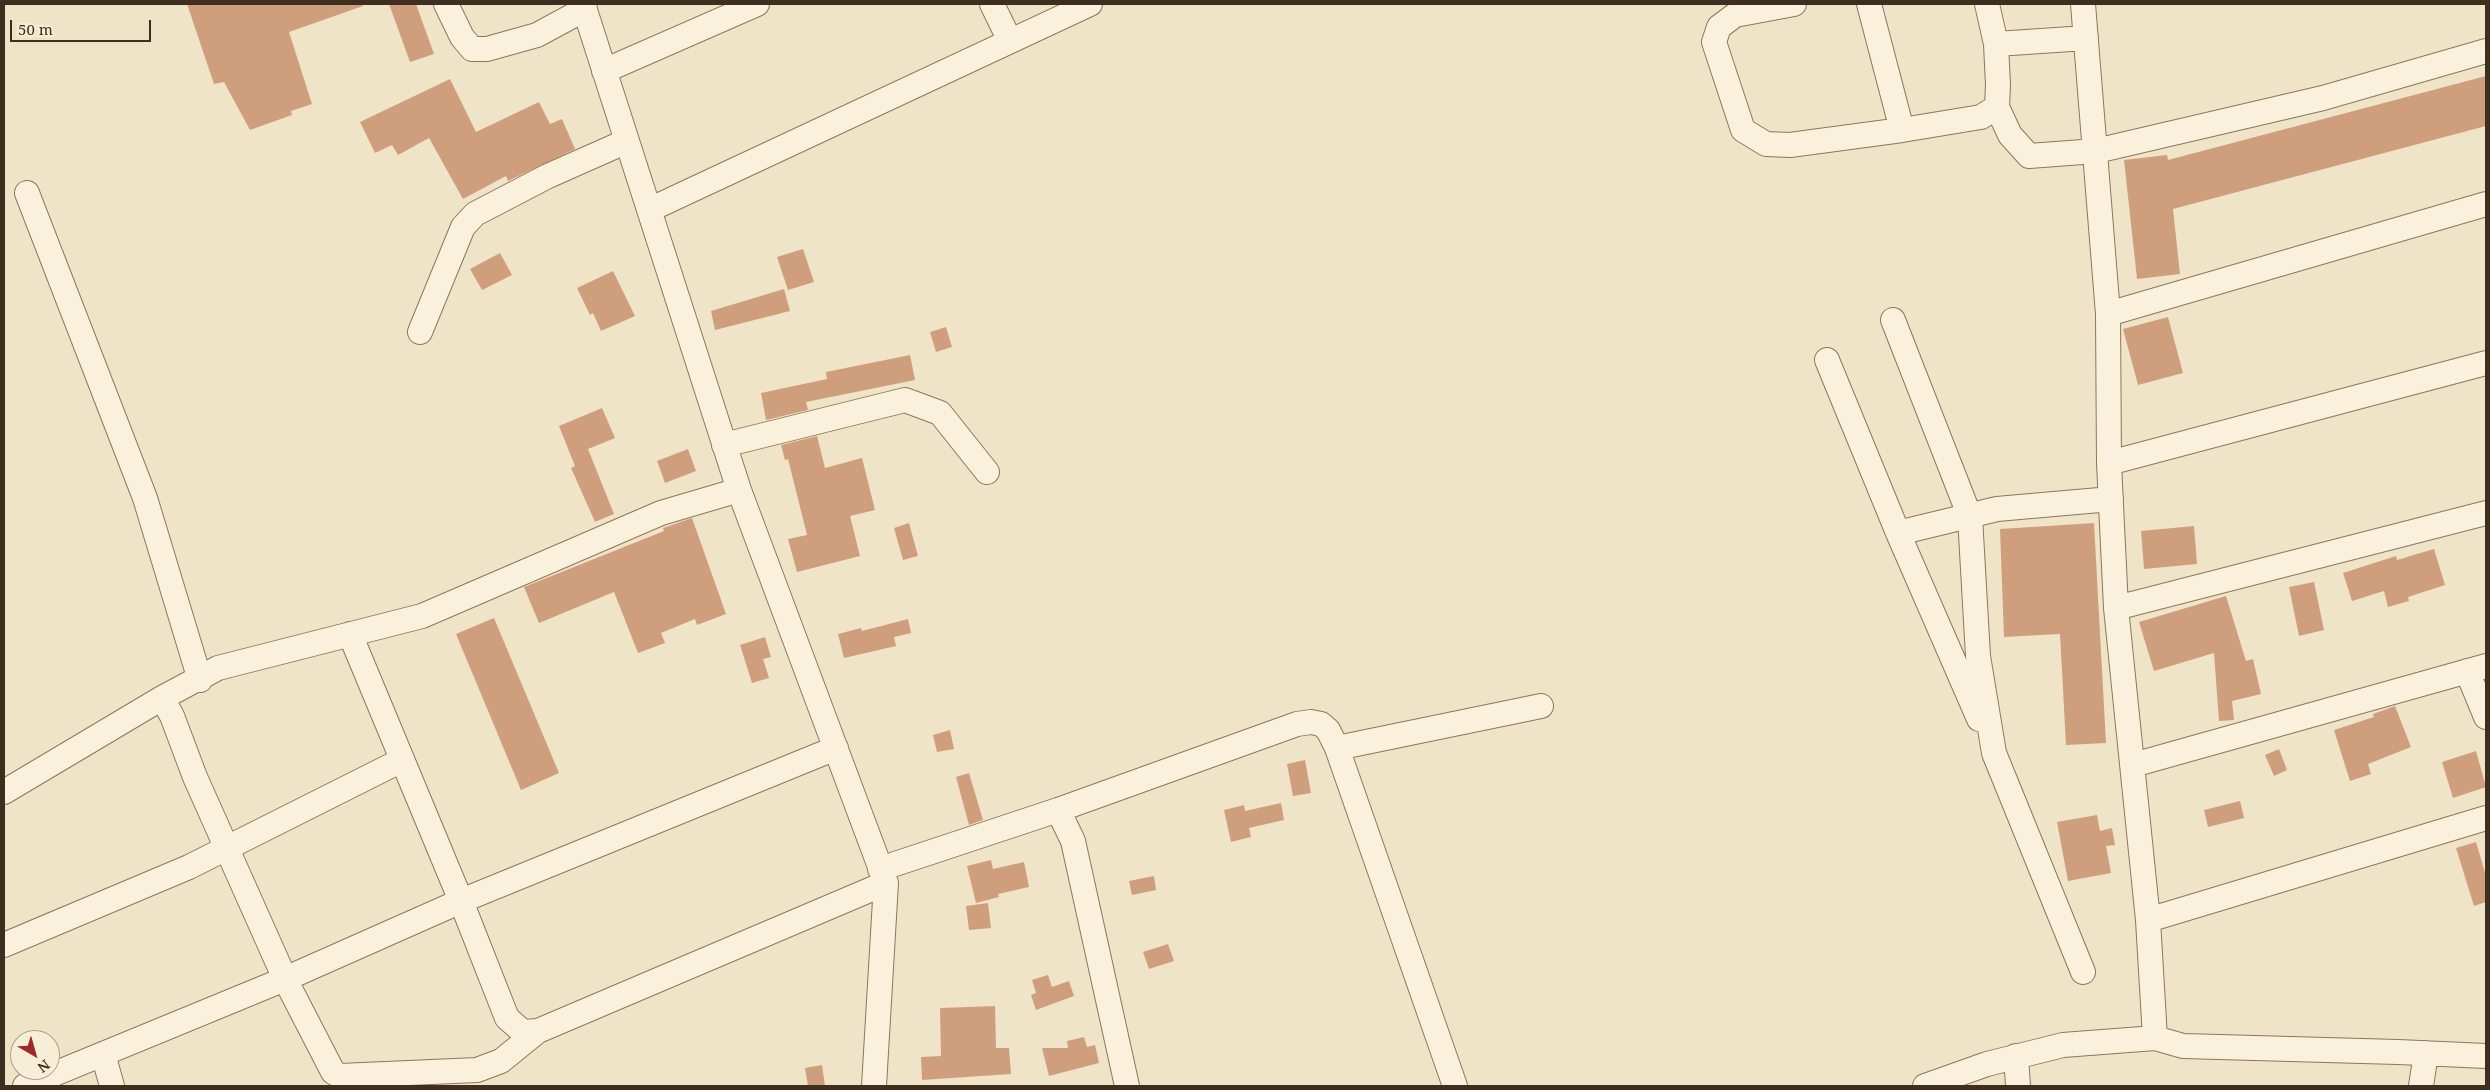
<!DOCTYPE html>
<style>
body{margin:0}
#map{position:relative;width:2490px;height:1090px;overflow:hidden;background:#f0e4c8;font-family:"Noto Serif",serif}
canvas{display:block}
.frame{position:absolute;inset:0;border:5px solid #3d2e20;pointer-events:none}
.north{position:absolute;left:10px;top:1030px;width:50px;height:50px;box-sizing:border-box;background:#f7eed8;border:1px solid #ada18e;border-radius:50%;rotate:142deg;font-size:14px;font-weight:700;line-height:20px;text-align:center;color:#3d2e20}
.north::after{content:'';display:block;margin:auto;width:18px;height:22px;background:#9e2a2b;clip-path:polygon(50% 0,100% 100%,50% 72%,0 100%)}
.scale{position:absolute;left:10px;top:20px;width:141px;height:22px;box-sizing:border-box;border:2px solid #3d2e20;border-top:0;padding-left:6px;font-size:15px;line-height:18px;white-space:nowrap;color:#3d2e20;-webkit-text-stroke:4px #f7eed8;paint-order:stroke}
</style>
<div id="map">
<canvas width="2490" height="1090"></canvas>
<div class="frame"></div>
<div class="north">N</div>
<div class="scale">50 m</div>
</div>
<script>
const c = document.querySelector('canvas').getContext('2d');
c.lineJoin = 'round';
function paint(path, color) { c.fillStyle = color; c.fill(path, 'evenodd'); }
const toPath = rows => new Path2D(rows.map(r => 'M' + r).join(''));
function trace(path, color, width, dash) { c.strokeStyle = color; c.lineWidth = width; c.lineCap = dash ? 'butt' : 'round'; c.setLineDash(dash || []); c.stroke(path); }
const building = toPath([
 [187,4,363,4,363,6,289,32,312,104,291,111,292,115,250,130,224,82,214,84],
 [389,4,416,4,434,54,410,62],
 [2486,76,2486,126,2173,209,2180,274,2137,279,2124,160,2167,155,2168,160],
 [450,79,476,132,539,102,550,124,562,119,575,149,508,181,506,176,463,199,429,138,398,155,392,145,375,153,360,122],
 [803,249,814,282,788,290,777,257],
 [500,253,512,275,482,290,470,269],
 [613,271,635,316,601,331,593,313,590,315,577,288],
 [784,289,790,311,715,330,711,311],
 [2168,317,2183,373,2138,385,2123,329],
 [946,327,952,347,936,352,930,332],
 [910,355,915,380,806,402,808,410,766,420,761,393,827,379,826,372],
 [602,408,615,438,588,449,614,514,595,522,571,468,575,466,559,426],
 [817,436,825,468,862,458,875,510,850,516,860,556,797,572,788,539,807,535,788,459,785,460,781,445],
 [688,449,696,471,665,483,657,461],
 [692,518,726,614,697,625,695,619,661,633,665,643,638,653,614,592,539,623,524,587,664,531,663,528],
 [909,523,918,556,903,560,894,528],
 [2094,523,2106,743,2066,745,2060,634,2004,637,2000,529],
 [2194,526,2197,564,2144,569,2141,531],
 [2434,549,2445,585,2408,597,2409,601,2388,607,2384,591,2352,601,2343,573,2396,556,2397,560],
 [2314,582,2324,630,2299,636,2289,587],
 [2226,596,2246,661,2253,659,2261,694,2232,701,2234,720,2219,721,2214,653,2154,671,2139,622],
 [494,618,559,773,521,790,456,634],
 [908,619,911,633,894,637,896,646,844,658,838,634,861,628,862,631],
 [765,637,771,657,763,659,769,678,752,683,740,645],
 [2395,706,2411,747,2368,764,2371,774,2350,781,2334,730,2374,717,2373,714],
 [950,730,954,749,937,752,933,735],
 [2279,749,2287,770,2274,776,2265,755],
 [2476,751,2486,787,2453,798,2442,762],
 [1305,760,1311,793,1293,796,1287,764],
 [969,773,983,820,969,825,956,777],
 [2240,801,2244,818,2208,827,2204,810],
 [1281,803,1284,820,1249,828,1251,837,1231,842,1224,810,1244,805,1245,811],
 [2097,815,2100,831,2112,828,2115,845,2106,846,2111,873,2068,881,2057,822],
 [2476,842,2486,876,2486,902,2474,906,2456,848],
 [991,860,993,869,1024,862,1029,887,998,894,999,897,976,903,967,866],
 [1154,876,1156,890,1132,895,1129,881],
 [988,903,991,928,969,930,966,906],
 [1168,944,1174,961,1149,969,1143,952],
 [1048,975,1052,987,1069,981,1074,996,1036,1010,1031,995,1036,993,1032,980],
 [995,1006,996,1048,1009,1048,1011,1074,922,1080,921,1057,941,1056,940,1008],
 [1084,1037,1087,1047,1095,1045,1099,1063,1049,1076,1042,1048,1068,1048,1067,1041],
 [822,1065,825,1086,808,1086,805,1068]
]);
const minor = toPath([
 [446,4,462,37,472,49,487,49,537,35,585,9],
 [583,4,739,490,886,883,874,1086],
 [992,4,1010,41],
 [1794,4,1735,15,1719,27,1714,42,1743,130,1766,144,1790,145,1902,130,1981,117,1997,107,1998,85,1996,44,1987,4],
 [1869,4,1902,130],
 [2083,4,2108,314,2109,463,2116,608,2148,920,2155,1038],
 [1996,44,2086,38],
 [604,71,757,4],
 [1997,107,2010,135,2029,156,2096,151,2323,98,2486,51],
 [27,193,145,498,200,680],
 [649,210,1090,4],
 [2108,314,2486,204],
 [1893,320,1970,517,1978,656,1994,753,2083,972],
 [420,332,463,227,475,214,548,176,627,141],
 [1827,360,1898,533],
 [724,445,905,400,940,413,987,472],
 [2109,463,2486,363],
 [2116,608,2486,513],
 [350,634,461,901,507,1018,523,1032,538,1031,886,883],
 [2467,671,2486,717],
 [162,698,172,716,195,777,285,979,333,1072,340,1076,477,1070,501,1061,538,1031],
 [1979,719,1898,533,1997,509,2111,499],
 [1337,748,1541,706],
 [2133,765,2486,666],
 [4,792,162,698,218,668,422,616,661,513,739,490],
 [1058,810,1073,841,1127,1086],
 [880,869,1058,810,1297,724,1311,722,1321,724,1328,730,1337,748,1455,1086],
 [2148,920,2486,818],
 [4,945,189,867,402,760],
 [103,1054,112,1086],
 [2016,1056,2018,1086],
 [25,1086,285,979,461,901,836,748],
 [1925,1086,1987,1064,2063,1045,2155,1038,2183,1046,2398,1052,2486,1056],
 [2421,1086,2426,1053]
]);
paint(building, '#cf9f7d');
trace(minor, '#8d765c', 26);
trace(minor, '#faf1dc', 24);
</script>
